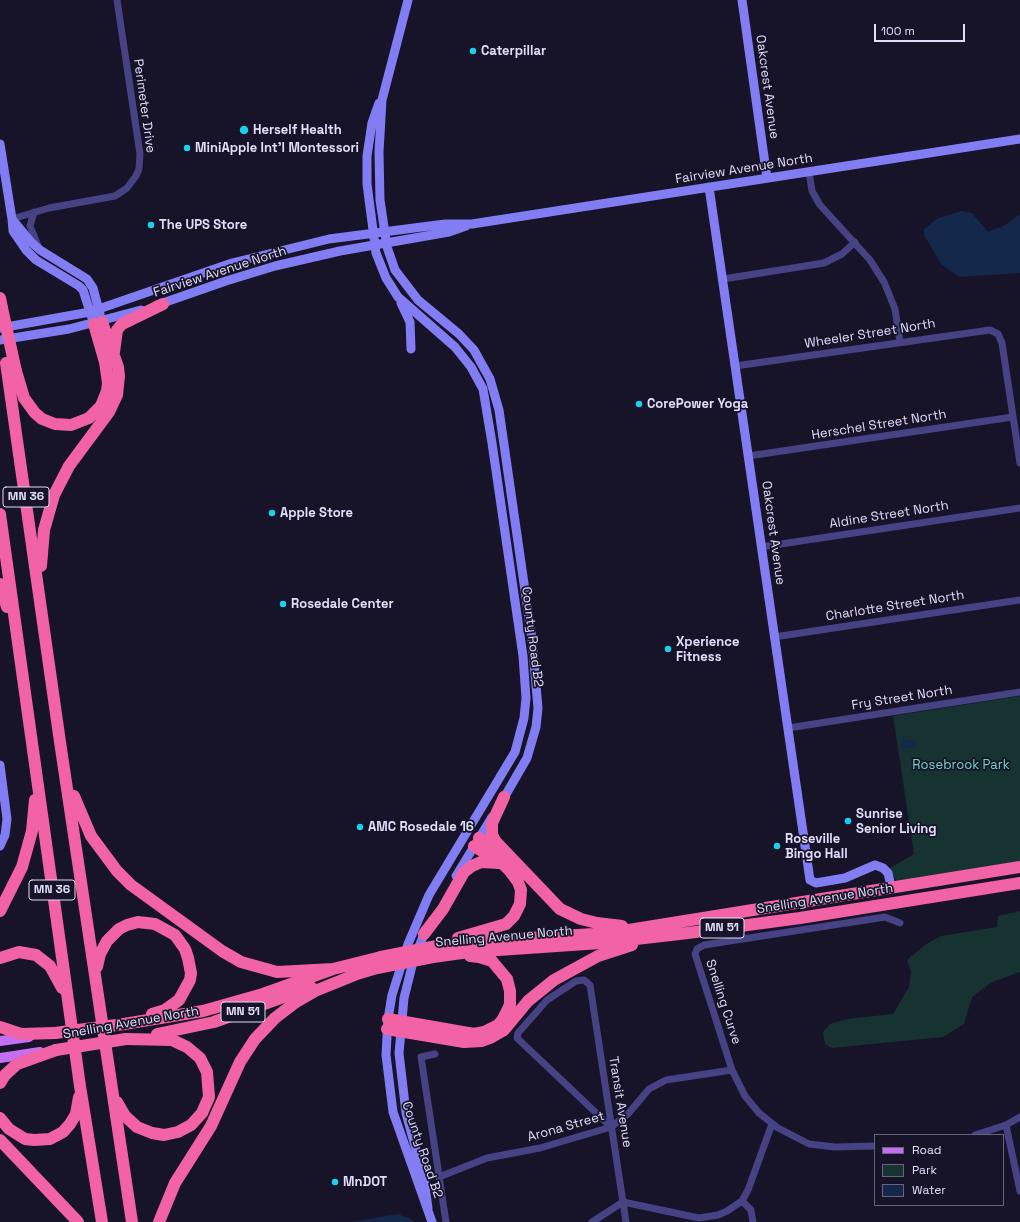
<!DOCTYPE html>
<style>
body{margin:0}
#map{position:relative;width:1020px;height:1222px;overflow:hidden;background:#171328;font-family:"Space Grotesk",sans-serif}
canvas{display:block}
.legend{position:absolute;left:874px;top:1134px;width:130px;height:72px;box-sizing:border-box;background:#171328;border:1px solid #68647d;margin:0;padding:5px 7px;list-style:none;font-size:12px;color:#e1ddfc}
.legend li{display:flex;align-items:center;gap:8px;height:20px}
.legend b{width:20px;border:1px solid #68647d}
.scale{position:absolute;left:874px;top:24px;width:91px;height:18px;box-sizing:border-box;border:2px solid #e1ddfc;border-top:0;padding-left:5px;font-size:12px;line-height:14px;white-space:nowrap;color:#e1ddfc;-webkit-text-stroke:3px #171328;paint-order:stroke}
</style>
<div id="map">
<canvas width="1020" height="1222"></canvas>
<ul class="legend">
<li><b style="height:5px;background:#c46ef2"></b>Road</li>
<li><b style="height:11px;background:#163231"></b>Park</li>
<li><b style="height:11px;background:#14284b"></b>Water</li>
</ul>
<div class="scale">100 m</div>
</div>
<script>
const c = document.querySelector('canvas').getContext('2d');
c.lineJoin = 'round';
function paint(path, color) { c.fillStyle = color; c.fill(path, 'evenodd'); }
const toPath = rows => new Path2D(rows.map(r => 'M' + r).join(''));
function trace(path, color, width, dash) { c.strokeStyle = color; c.lineWidth = width; c.lineCap = dash ? 'butt' : 'round'; c.setLineDash(dash || []); c.stroke(path); }
function write(font, color, halo, rows, align = 'center') {
  c.font = font + ' "Space Grotesk",sans-serif'; c.lineWidth = 3.5; c.setLineDash([]); c.textBaseline = 'middle'; c.strokeStyle = halo; c.fillStyle = color; for (const [text, x, y, turn = 0] of rows) {
    c.save(); c.translate(x, y); c.rotate((+turn || 0) * Math.PI / 180); c.textAlign = isNaN(turn) ? turn : align; if (halo) c.strokeText(text, 0, 0); c.fillText(text, 0, 0); c.restore();
  }
}
const green = toPath([
 [1020,696,1020,861,897,882,890,868,914,854,893,716],
 [1020,911,1020,972,992,982,972,997,964,1024,943,1037,832,1048,825,1044,823,1032,830,1024,847,1019,893,1014,909,987,911,972,907,960,926,944,941,936,997,927,998,916]
]);
const water = toPath([
 [961,211,972,213,988,232,1005,225,1020,214,1020,273,960,277,942,265,924,235,924,229,938,218],
 [915,739,916,747,902,749,901,741],
 [398,1214,413,1220,414,1222,351,1222]
]);
const street = toPath([
 [809,172,812,191,820,205,870,260,884,282,895,309,900,342],
 [34,212,30,226,39,248],
 [12,219,49,208,115,196,127,188,136,176,139,169,140,154,117,0],
 [723,279,824,263,842,254,855,242],
 [735,366,990,330,998,334,1002,343,1020,463],
 [748,456,1013,417],
 [761,547,1020,508],
 [774,637,1020,600],
 [788,728,1020,692],
 [435,1054,421,1057,446,1222],
 [1006,1125,1020,1191],
 [611,1127,517,1038,518,1033,547,1000,576,981,584,980,590,985,626,1222],
 [975,1135,1006,1125,1020,1117],
 [875,1146,835,1147,809,1144,778,1128,759,1113,745,1096,732,1070,695,954,697,949,704,945,885,917,900,923],
 [439,1177,487,1158,540,1148,611,1127,628,1114,649,1089,666,1080,732,1070],
 [742,1201,751,1210,753,1222],
 [592,1222,623,1202,699,1218,718,1215,727,1211,742,1201,748,1190,772,1124]
]);
const secondary = toPath([
 [408,0,382,100,379,152,380,200,387,247,395,270,418,300,459,334,474,350,490,379,499,410,532,639,538,708,536,727,527,758,501,803],
 [742,0,767,178],
 [379,103,372,123,367,156,367,184,376,253,386,278,398,297,455,347,471,367,483,389,492,443,523,656,526,698,524,718,515,752,429,895,408,944,392,995,388,1019,386,1055,393,1112,432,1222],
 [0,144,12,219,13,231,26,250,36,260,79,286,83,290,92,318],
 [709,187,810,880,816,883,845,878,875,865,883,868,888,873,891,886],
 [12,219,31,242,40,250,87,279,93,288,100,314],
 [401,303,410,322,411,349],
 [157,305,226,281,275,266,340,251,449,232,466,226],
 [0,328,90,312,232,263,329,239,445,224,472,224,1020,139],
 [0,340,69,329,141,310],
 [0,765,7,819,5,835,0,846],
 [456,876,492,817],
 [426,929,413,962,404,998,399,1053,406,1113,424,1179,428,1208]
]);
const primary = toPath([
 [0,1041,29,1037],
 [0,1058,40,1052]
]);
const highway = toPath([
 [0,298,2,308],
 [114,352,117,330,122,324,163,304],
 [6,363,60,742,132,1222],
 [16,371,24,398,35,413,42,419,55,424,71,425,89,418,101,406,107,391,108,383,105,362,94,324],
 [0,514,80,1086,102,1222],
 [41,566,44,530,54,495,69,466,109,412,117,395,119,376,118,367,102,322],
 [0,584,7,607],
 [74,796,91,836,117,871,131,885,222,951,241,962,277,972,333,969],
 [504,797,492,823,492,835,496,842,560,909,581,919,597,923,622,926],
 [479,838,501,853],
 [0,911,22,867,32,831,35,800],
 [424,934,443,909,464,872,472,866,481,862,499,863],
 [458,938,506,924,514,916,520,904,521,890,518,882,509,870,504,865,474,846],
 [437,946,497,940,610,933,1020,867],
 [433,957,469,952,601,943,688,933,800,918,1020,883],
 [0,958,19,952,36,955,50,966,62,988],
 [97,967,100,954,107,941,119,929,127,925,138,922,155,924,175,935,185,949,188,958,191,973,190,980,179,1000,165,1010,152,1014],
 [350,976,377,968],
 [388,1019,474,1034,484,1032,498,1025,503,1019,510,1005,510,991,507,979,492,961,479,957,470,956],
 [124,1024,203,1011,263,994,333,969,381,957],
 [0,1027,21,1034,55,1033],
 [387,1029,464,1042,482,1041,490,1038,504,1030,528,1001,554,980,598,956,632,945],
 [157,1034,214,1022,311,987],
 [0,1083,5,1075,17,1064,56,1050],
 [117,1102,125,1116,137,1127,152,1133,164,1135,178,1132,191,1125,202,1113,209,1097,207,1072,200,1058,187,1047,172,1040,126,1039],
 [0,1118,9,1129,25,1139,34,1140,50,1139,63,1132,70,1124,76,1114,79,1097],
 [0,1140,78,1222],
 [159,1222,175,1183,211,1126,240,1062,255,1039,275,1018,296,1002,315,991,357,974]
]);
const highwayBridge = toPath([
 [2,308,16,371],
 [381,957,437,946],
 [377,968,433,957],
 [55,1033,124,1024],
 [56,1050,126,1039]
]);
const markers = [
 [473,51,4,"#1bd0ea"],
 [244,130,5,"#1bd0ea"],
 [187,148,4,"#1bd0ea"],
 [151,225,4,"#1bd0ea"],
 [639,404,4,"#1bd0ea"],
 [272,513,4,"#1bd0ea"],
 [283,604,4,"#1bd0ea"],
 [668,649,4,"#1bd0ea"],
 [848,821,4,"#1bd0ea"],
 [360,827,4,"#1bd0ea"],
 [777,846,4,"#1bd0ea"],
 [335,1182,4,"#1bd0ea"]
];
const shields = [
 [26,497,46],
 [52,890,46],
 [722,928,44],
 [243,1012,44]
];
const shieldNames = [
 ["MN 36",26,497],
 ["MN 36",52,890],
 ["MN 51",722,928],
 ["MN 51",243,1012]
];
const poiNames = [
 ["Caterpillar",481,51],
 ["Herself Health",253,130],
 ["MiniApple Int'l Montessori",195,148],
 ["The UPS Store",159,225],
 ["CorePower Yoga",647,404],
 ["Apple Store",280,513],
 ["Rosedale Center",291,604],
 ["Xperience",676,642],
 ["Fitness",676,657],
 ["Sunrise",856,814],
 ["Senior Living",856,829],
 ["AMC Rosedale 16",368,827],
 ["Roseville",785,839],
 ["Bingo Hall",785,854],
 ["MnDOT",343,1182]
];
const streetNames = [
 ["Oakcrest Avenue",767,87,82],
 ["Perimeter Drive",144,106,82],
 ["Fairview Avenue North",744,169,-9],
 ["Fairview Avenue North",220,272,-18],
 ["Wheeler Street North",870,334,-9],
 ["Herschel Street North",879,425,-9],
 ["Aldine Street North",889,515,-9],
 ["Oakcrest Avenue",773,533,82],
 ["Charlotte Street North",895,606,-9],
 ["County Road B2",532,637,83],
 ["Fry Street North",902,698,-9],
 ["Snelling Avenue North",825,899,-9],
 ["Snelling Avenue North",504,937,-5],
 ["Snelling Curve",723,1002,72],
 ["Snelling Avenue North",131,1023,-10],
 ["Transit Avenue",620,1102,81],
 ["Arona Street",566,1127,-16],
 ["County Road B2",422,1150,71]
];
const parkNames = [
 ["Rosebrook Park",961,765]
];
paint(green, '#163231');
paint(water, '#14284b');
trace(street, '#464283', 7);
trace(secondary, '#837df3', 9);
trace(primary, '#c46ef2', 10);
trace(highway, '#f163a4', 12);
trace(highwayBridge, '#f163a4', 12);
for (const [x, y, r, color] of markers) { const dot = new Path2D(); dot.arc(x, y, r, 0, 2 * Math.PI); c.fillStyle = color; c.fill(dot); trace(dot, '#171328', 1.5); }
for (const [x, y, w] of shields) { const box = new Path2D(); box.roundRect(x - w / 2, y - 10, w, 20, 3); c.fillStyle = '#171328'; c.fill(box); trace(box, '#e1ddfc', 1); }
write('bold 12px', '#e1ddfc', null, shieldNames);
write('bold 13px', '#e1ddfc', '#171328', poiNames, 'left');
write('13px', '#e1ddfc', '#171328', streetNames);
write('13px', '#6fd6bf', '#171328', parkNames);
</script>
